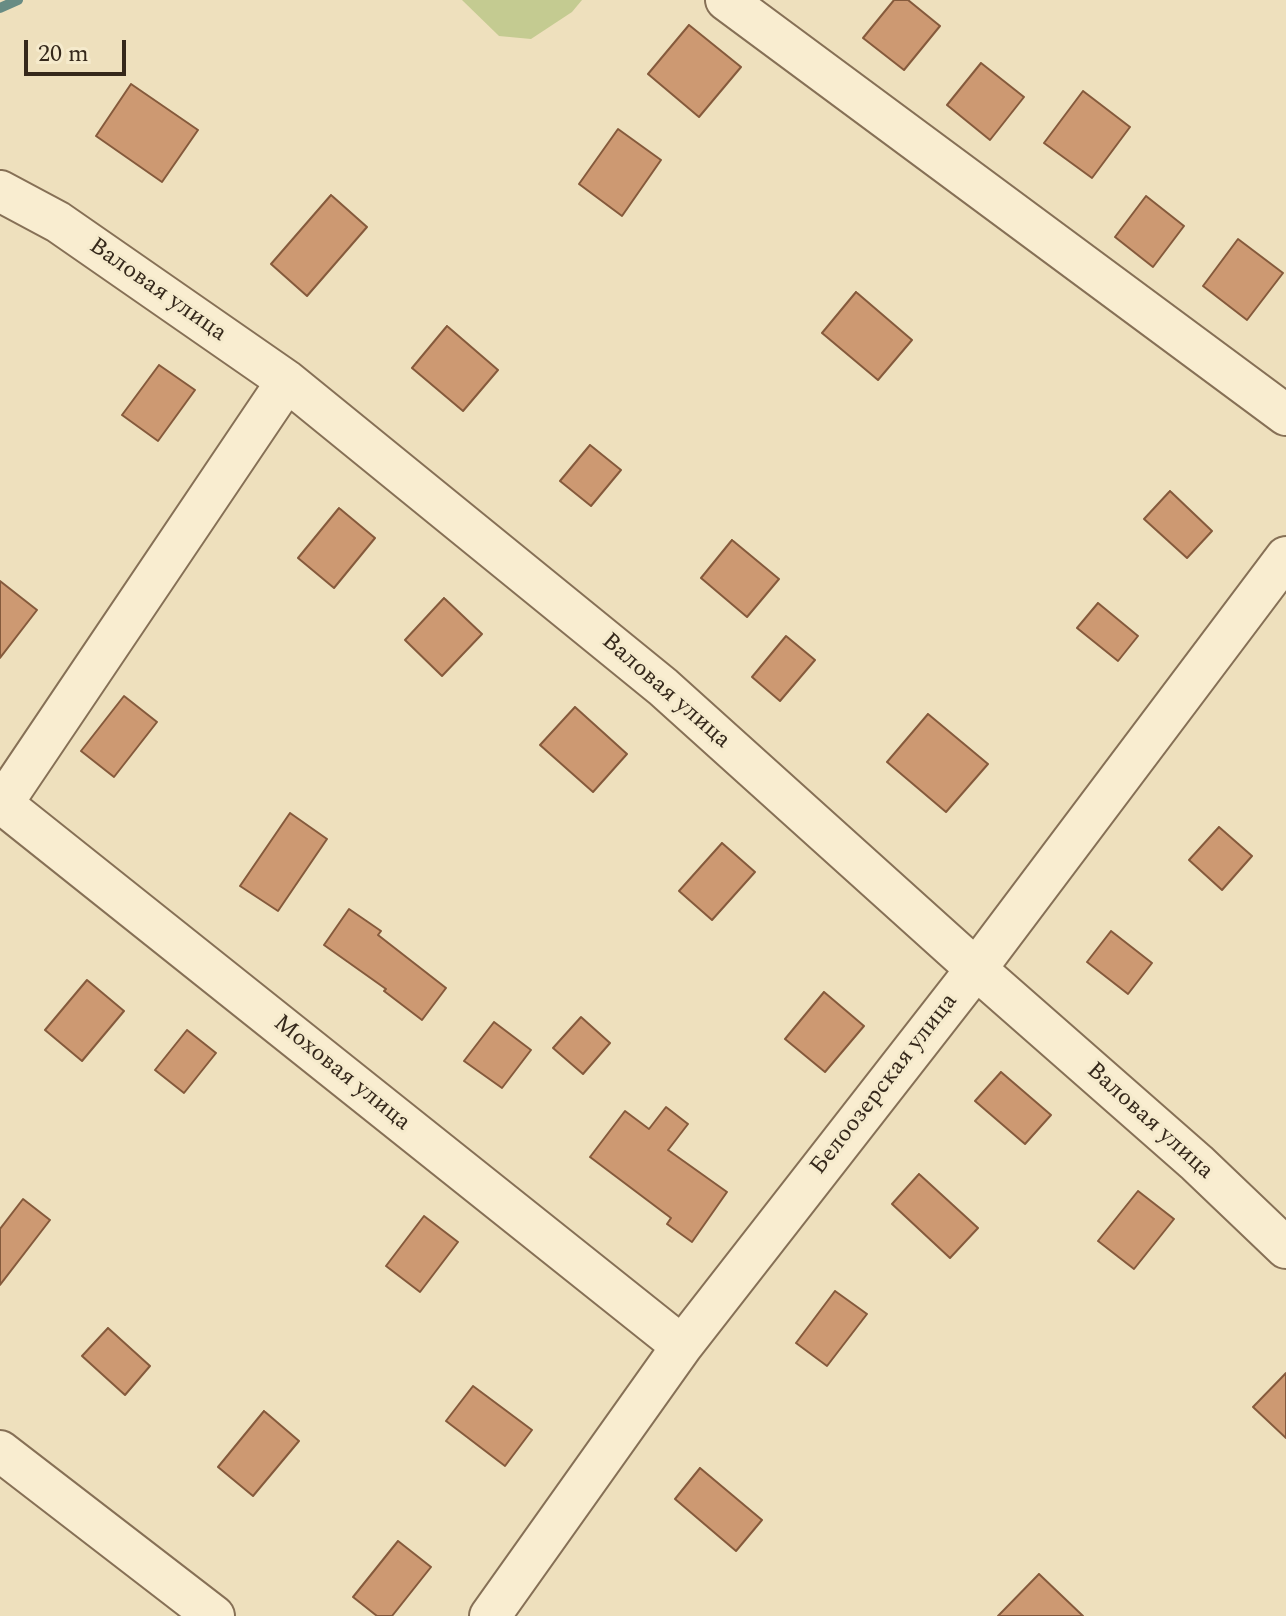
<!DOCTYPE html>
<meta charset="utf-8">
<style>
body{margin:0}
#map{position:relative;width:1286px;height:1616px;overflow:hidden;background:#eee0bd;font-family:Spectral,serif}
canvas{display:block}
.scale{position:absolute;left:24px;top:40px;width:102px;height:36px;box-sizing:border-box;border:4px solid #35281b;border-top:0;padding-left:10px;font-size:24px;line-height:28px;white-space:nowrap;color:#35281b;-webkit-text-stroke:6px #f5eacc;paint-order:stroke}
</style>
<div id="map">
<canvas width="1286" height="1616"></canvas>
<div class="scale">20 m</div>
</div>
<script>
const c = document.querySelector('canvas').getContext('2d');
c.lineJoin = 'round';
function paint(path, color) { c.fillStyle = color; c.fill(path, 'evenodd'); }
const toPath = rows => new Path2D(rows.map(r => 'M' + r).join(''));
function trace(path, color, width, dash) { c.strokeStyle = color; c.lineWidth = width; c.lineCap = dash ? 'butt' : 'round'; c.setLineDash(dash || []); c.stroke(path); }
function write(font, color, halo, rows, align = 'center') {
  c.font = font + ' Spectral,serif'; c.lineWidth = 6; c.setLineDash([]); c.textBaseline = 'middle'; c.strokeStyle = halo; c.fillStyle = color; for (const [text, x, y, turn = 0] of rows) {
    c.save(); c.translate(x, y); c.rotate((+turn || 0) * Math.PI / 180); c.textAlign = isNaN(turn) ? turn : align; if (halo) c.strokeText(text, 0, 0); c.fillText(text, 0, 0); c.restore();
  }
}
const green = toPath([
 [462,0,582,0,572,12,531,39,499,36]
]);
const stream = toPath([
 [0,8,18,0]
]);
const building = toPath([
 [894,0,908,0,940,26,904,70,863,38,894,0],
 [689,25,741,67,699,117,648,74,689,25],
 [981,63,1024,97,990,140,947,105,981,63],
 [131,84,198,130,162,182,96,136,131,84],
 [1083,91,1130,127,1092,178,1044,143,1083,91],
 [618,129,661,160,622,216,579,184,618,129],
 [331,195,367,227,307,296,271,264,331,195],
 [1146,196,1184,226,1153,267,1115,237,1146,196],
 [1238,239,1283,273,1247,320,1203,286,1238,239],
 [856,292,912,340,878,380,822,333,856,292],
 [447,326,498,370,463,411,412,368,447,326],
 [159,365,195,390,158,441,122,415,159,365],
 [590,445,621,470,591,506,560,481,590,445],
 [1170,491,1212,531,1187,558,1144,519,1170,491],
 [339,508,375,538,334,588,298,558,339,508],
 [732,540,779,579,747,617,701,578,732,540],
 [0,581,37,610,0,658,0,581],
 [444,598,482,634,442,676,405,640,444,598],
 [1098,603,1138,636,1118,661,1077,628,1098,603],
 [786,636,815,660,780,701,752,677,786,636],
 [124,696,157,722,114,777,81,751,124,696],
 [575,707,627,754,593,792,540,745,575,707],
 [928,714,988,764,946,812,887,762,928,714],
 [290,813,327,839,278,911,240,886,290,813],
 [1219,827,1252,856,1222,890,1189,860,1219,827],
 [722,843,755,872,712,920,679,891,722,843],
 [349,909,381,931,378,935,446,988,422,1020,384,991,386,989,324,945,349,909],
 [1111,931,1152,963,1128,994,1087,962,1111,931],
 [87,980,124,1011,82,1061,45,1030,87,980],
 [824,992,864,1026,825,1072,785,1039,824,992],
 [581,1017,610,1043,583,1074,553,1048,581,1017],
 [494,1022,531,1050,502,1088,464,1061,494,1022],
 [187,1030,216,1053,184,1093,155,1070,187,1030],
 [1001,1072,1051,1115,1025,1144,975,1101,1001,1072],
 [666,1107,688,1124,668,1150,727,1192,692,1242,667,1224,671,1218,590,1157,625,1111,649,1129,666,1107],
 [919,1174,978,1228,950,1258,892,1204,919,1174],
 [1138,1191,1174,1219,1134,1269,1098,1241,1138,1191],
 [23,1199,50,1220,0,1285,0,1229,23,1199],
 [424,1216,458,1242,420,1292,386,1266,424,1216],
 [835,1291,867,1314,827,1366,796,1343,835,1291],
 [108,1328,150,1366,125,1395,82,1356,108,1328],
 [1286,1373,1286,1438,1253,1407,1286,1373],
 [473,1386,532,1430,505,1466,446,1421,473,1386],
 [264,1411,299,1441,253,1496,218,1467,264,1411],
 [700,1468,762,1520,736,1551,675,1499,700,1468],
 [398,1541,431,1567,392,1616,377,1616,353,1597,398,1541],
 [1039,1574,1083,1616,998,1616,1039,1574]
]);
const minor = toPath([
 [726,0,1286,415],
 [0,191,58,222,287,381,663,687,976,969,1197,1163,1286,1248],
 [0,802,682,1346],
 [2,804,287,381],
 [0,1451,214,1616],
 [490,1616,682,1346,976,969,1286,557]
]);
const streetNames = [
 ["Валовая улица",157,291,35],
 ["Валовая улица",665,692,41],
 ["Моховая улица",341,1074,39],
 ["Белоозерская улица",885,1085,-52],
 ["Валовая улица",1149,1122,42]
];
paint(green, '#c4cb91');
trace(stream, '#688c84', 10);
paint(building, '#cd9972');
trace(building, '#855a3c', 2);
trace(minor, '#867056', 44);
trace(minor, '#f9edd0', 40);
write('24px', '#35281b', '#f5eacc', streetNames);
</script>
